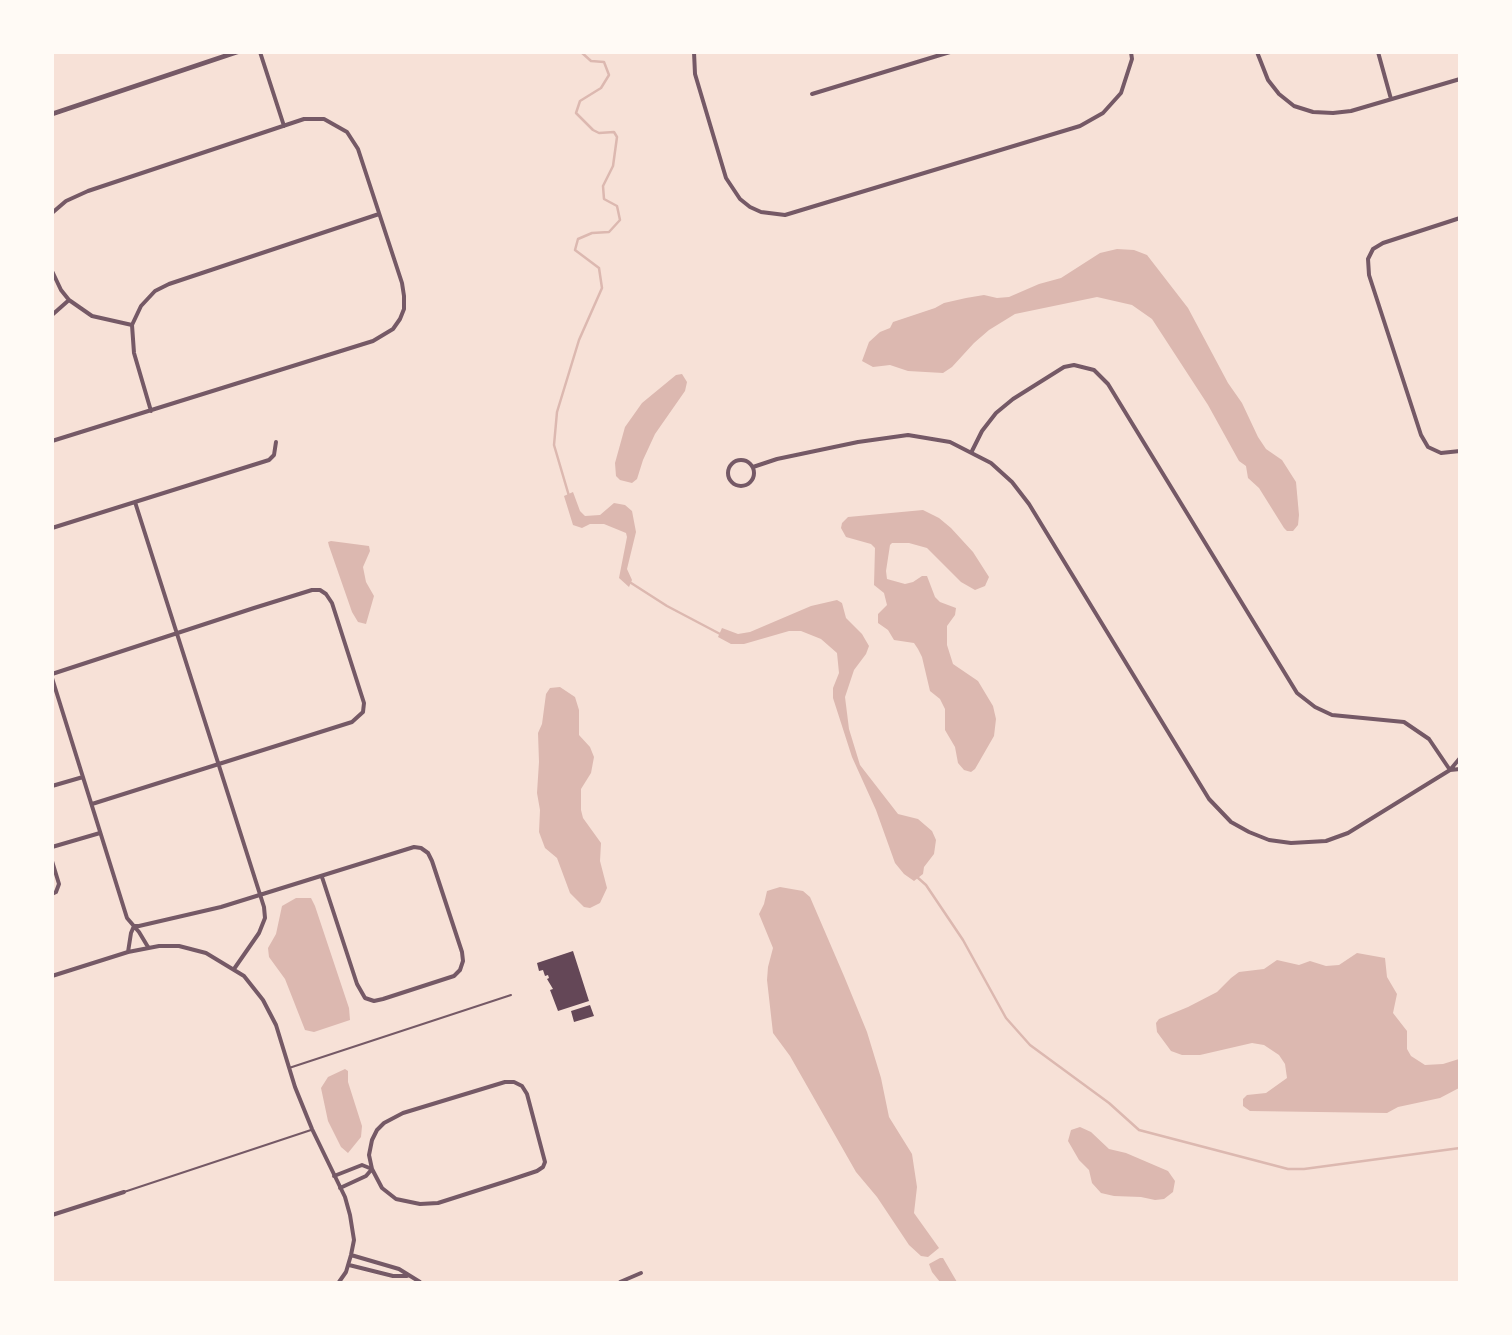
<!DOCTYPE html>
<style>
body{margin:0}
#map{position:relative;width:1512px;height:1335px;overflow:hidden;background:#f7e1d7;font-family:Inter,sans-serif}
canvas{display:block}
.frame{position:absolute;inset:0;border:54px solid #fffaf5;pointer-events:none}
</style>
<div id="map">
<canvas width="1512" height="1335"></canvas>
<div class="frame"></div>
</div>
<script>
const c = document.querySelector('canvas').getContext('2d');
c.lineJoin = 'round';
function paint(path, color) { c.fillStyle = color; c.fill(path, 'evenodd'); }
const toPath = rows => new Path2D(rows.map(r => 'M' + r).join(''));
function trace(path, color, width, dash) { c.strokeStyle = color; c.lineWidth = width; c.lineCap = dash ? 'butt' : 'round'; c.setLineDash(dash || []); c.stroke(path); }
const water = toPath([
 [1117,249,1134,250,1147,255,1188,308,1228,383,1242,403,1258,437,1266,449,1282,460,1296,482,1299,515,1298,525,1293,531,1287,531,1284,528,1259,488,1248,478,1246,466,1239,461,1208,405,1152,319,1132,305,1097,297,1015,314,989,330,974,343,952,367,943,373,908,371,890,365,873,367,862,361,869,342,880,332,890,328,893,322,935,308,944,303,966,298,984,295,997,298,1009,297,1039,284,1061,278,1100,253],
 [682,374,687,382,685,391,655,434,643,460,637,479,632,483,620,480,616,476,615,463,625,427,642,403,676,375],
 [573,492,580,511,585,516,600,515,614,503,625,505,632,511,636,532,627,569,632,580,629,587,619,578,627,537,626,533,604,524,590,524,582,528,573,525,564,496],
 [923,510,939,518,951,528,973,552,989,577,985,586,975,590,961,582,927,548,909,543,892,543,890,545,886,571,887,579,905,584,913,582,922,576,927,576,935,597,940,602,956,608,955,615,947,626,947,645,953,664,978,681,993,706,996,719,994,736,975,769,971,772,964,770,958,763,955,747,945,730,945,709,940,699,930,691,922,657,918,649,914,643,894,640,888,630,878,623,878,614,887,605,884,593,874,585,875,548,871,544,846,537,841,528,842,523,848,517],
 [331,541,369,546,370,551,363,567,366,582,374,596,366,624,358,622,352,612,329,546,328,542],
 [837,600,842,603,846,618,862,634,869,646,866,654,854,670,845,697,849,729,860,765,898,814,918,819,932,831,936,840,934,854,924,867,923,874,914,881,904,874,895,863,876,810,852,757,833,698,833,688,839,673,837,653,821,639,801,631,789,631,744,644,731,644,718,637,722,628,738,634,750,632,811,606],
 [560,687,575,697,579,710,579,735,590,747,594,757,591,773,581,789,581,810,583,818,601,843,600,861,607,888,600,903,590,908,584,907,570,893,557,858,545,848,539,832,540,810,537,793,539,762,538,733,542,724,546,694,550,688],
 [780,887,803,891,810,897,844,976,867,1032,881,1078,889,1117,912,1154,917,1187,914,1213,939,1248,928,1257,921,1256,909,1245,877,1197,856,1172,790,1056,773,1033,767,980,768,967,773,948,759,914,764,904,767,891],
 [296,898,311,898,315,906,349,1008,350,1020,314,1032,305,1030,285,979,269,957,268,948,276,934,282,906],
 [1357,953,1385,958,1387,977,1397,994,1393,1013,1407,1031,1407,1049,1411,1056,1425,1065,1443,1064,1459,1059,1459,1088,1440,1098,1398,1107,1387,1113,1250,1111,1243,1106,1243,1099,1247,1095,1266,1093,1287,1078,1285,1064,1279,1055,1264,1045,1252,1043,1200,1055,1182,1055,1171,1051,1157,1032,1156,1023,1159,1019,1188,1007,1217,992,1231,978,1239,972,1264,969,1277,960,1299,965,1310,961,1326,966,1339,965],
 [345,1069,348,1071,348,1082,362,1126,361,1137,348,1153,341,1147,328,1121,321,1088,328,1077],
 [1080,1127,1091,1132,1109,1149,1126,1153,1168,1171,1175,1181,1173,1192,1164,1199,1155,1200,1141,1197,1114,1196,1101,1193,1092,1183,1089,1170,1079,1160,1068,1141,1071,1130],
 [940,1258,943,1258,957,1282,940,1282,932,1272,929,1264]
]);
const stream = toPath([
 [569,496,554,445,557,412,579,340,602,288,599,268,575,250,578,239,592,233,609,232,620,220,617,206,604,199,603,186,613,166,617,137,614,132,599,133,593,130,576,113,580,101,601,88,609,75,604,62,591,61,581,52],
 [628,581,667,606,722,635],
 [917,877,926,885,963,940,1006,1018,1030,1045,1109,1103,1139,1130,1288,1169,1304,1169,1460,1148]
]);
const building = toPath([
 [573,951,589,1001,558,1011,550,990,553,989,547,979,549,978,548,975,545,976,543,970,539,971,537,963],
 [590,1005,594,1016,574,1022,571,1011]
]);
const service = toPath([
 [289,1068,511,995],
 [124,1192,311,1130]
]);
const minor = toPath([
 [260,52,284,126],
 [694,52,695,74,726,178,740,199,750,207,761,212,785,215,1080,126,1103,113,1121,93,1132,59,1131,52],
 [1257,52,1268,80,1279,94,1294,106,1313,112,1333,113,1351,111,1460,79],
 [1378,52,1391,99],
 [812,94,950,52],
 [52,213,66,201,88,191,304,119,324,119,347,132,358,149,402,283,404,296,404,309,400,319,393,329,373,341,52,441],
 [1460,218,1383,243,1373,249,1368,259,1369,275,1421,435,1428,447,1441,453,1460,451],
 [52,271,61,290,69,300,92,316,132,325],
 [52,315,69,300],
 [151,411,134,353,132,325,141,306,155,291,169,284,379,214],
 [972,451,982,431,996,413,1013,399,1064,367,1074,365,1094,370,1108,384,1297,693,1315,707,1332,715,1404,722,1429,739,1450,770],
 '728 473a13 13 0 1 1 26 0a13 13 0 1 1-26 0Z',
 [753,467,777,459,858,442,908,435,950,442,991,463,1012,482,1029,504,1209,799,1231,822,1249,832,1269,840,1291,843,1326,841,1348,833,1450,770,1460,769],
 [135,502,264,907,265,918,259,933,234,969],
 [52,528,269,460,274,455,276,442],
 [52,674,254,608,312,590,320,590,326,594,332,603,364,703,363,712,352,722,92,804],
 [52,678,127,918,139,932,148,947],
 [1450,770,1460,758],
 [52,786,83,777],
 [52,847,100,833],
 [52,861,59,884,56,892,52,894],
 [134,926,139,926,221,907,414,847,421,848,428,853,432,861,462,952,463,961,460,970,454,976,383,999,374,1001,365,998,357,984,322,877],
 [128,952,131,933,134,926],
 [52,976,128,952,159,946,179,946,206,953,244,976,263,1000,276,1025,295,1087,312,1129,345,1197,350,1215,354,1240,351,1255,346,1272,339,1282],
 [334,1176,362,1165,372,1169,382,1188,396,1199,420,1204,438,1203,507,1181,537,1171,543,1167,545,1162,527,1094,522,1086,514,1082,505,1082,403,1113,384,1123,377,1130,372,1140,369,1155,372,1169],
 [340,1188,366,1176,372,1169],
 [52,1215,124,1192],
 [351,1255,399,1269,420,1282],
 [349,1265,393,1276,407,1276],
 [620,1282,641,1273]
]);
const tertiary = toPath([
 [52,114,237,52]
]);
paint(water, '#dcb8b0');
trace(stream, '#dcb8b0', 2.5);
paint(building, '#644757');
trace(service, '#755966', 2);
trace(minor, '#755966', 4);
trace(tertiary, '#755966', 5);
</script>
